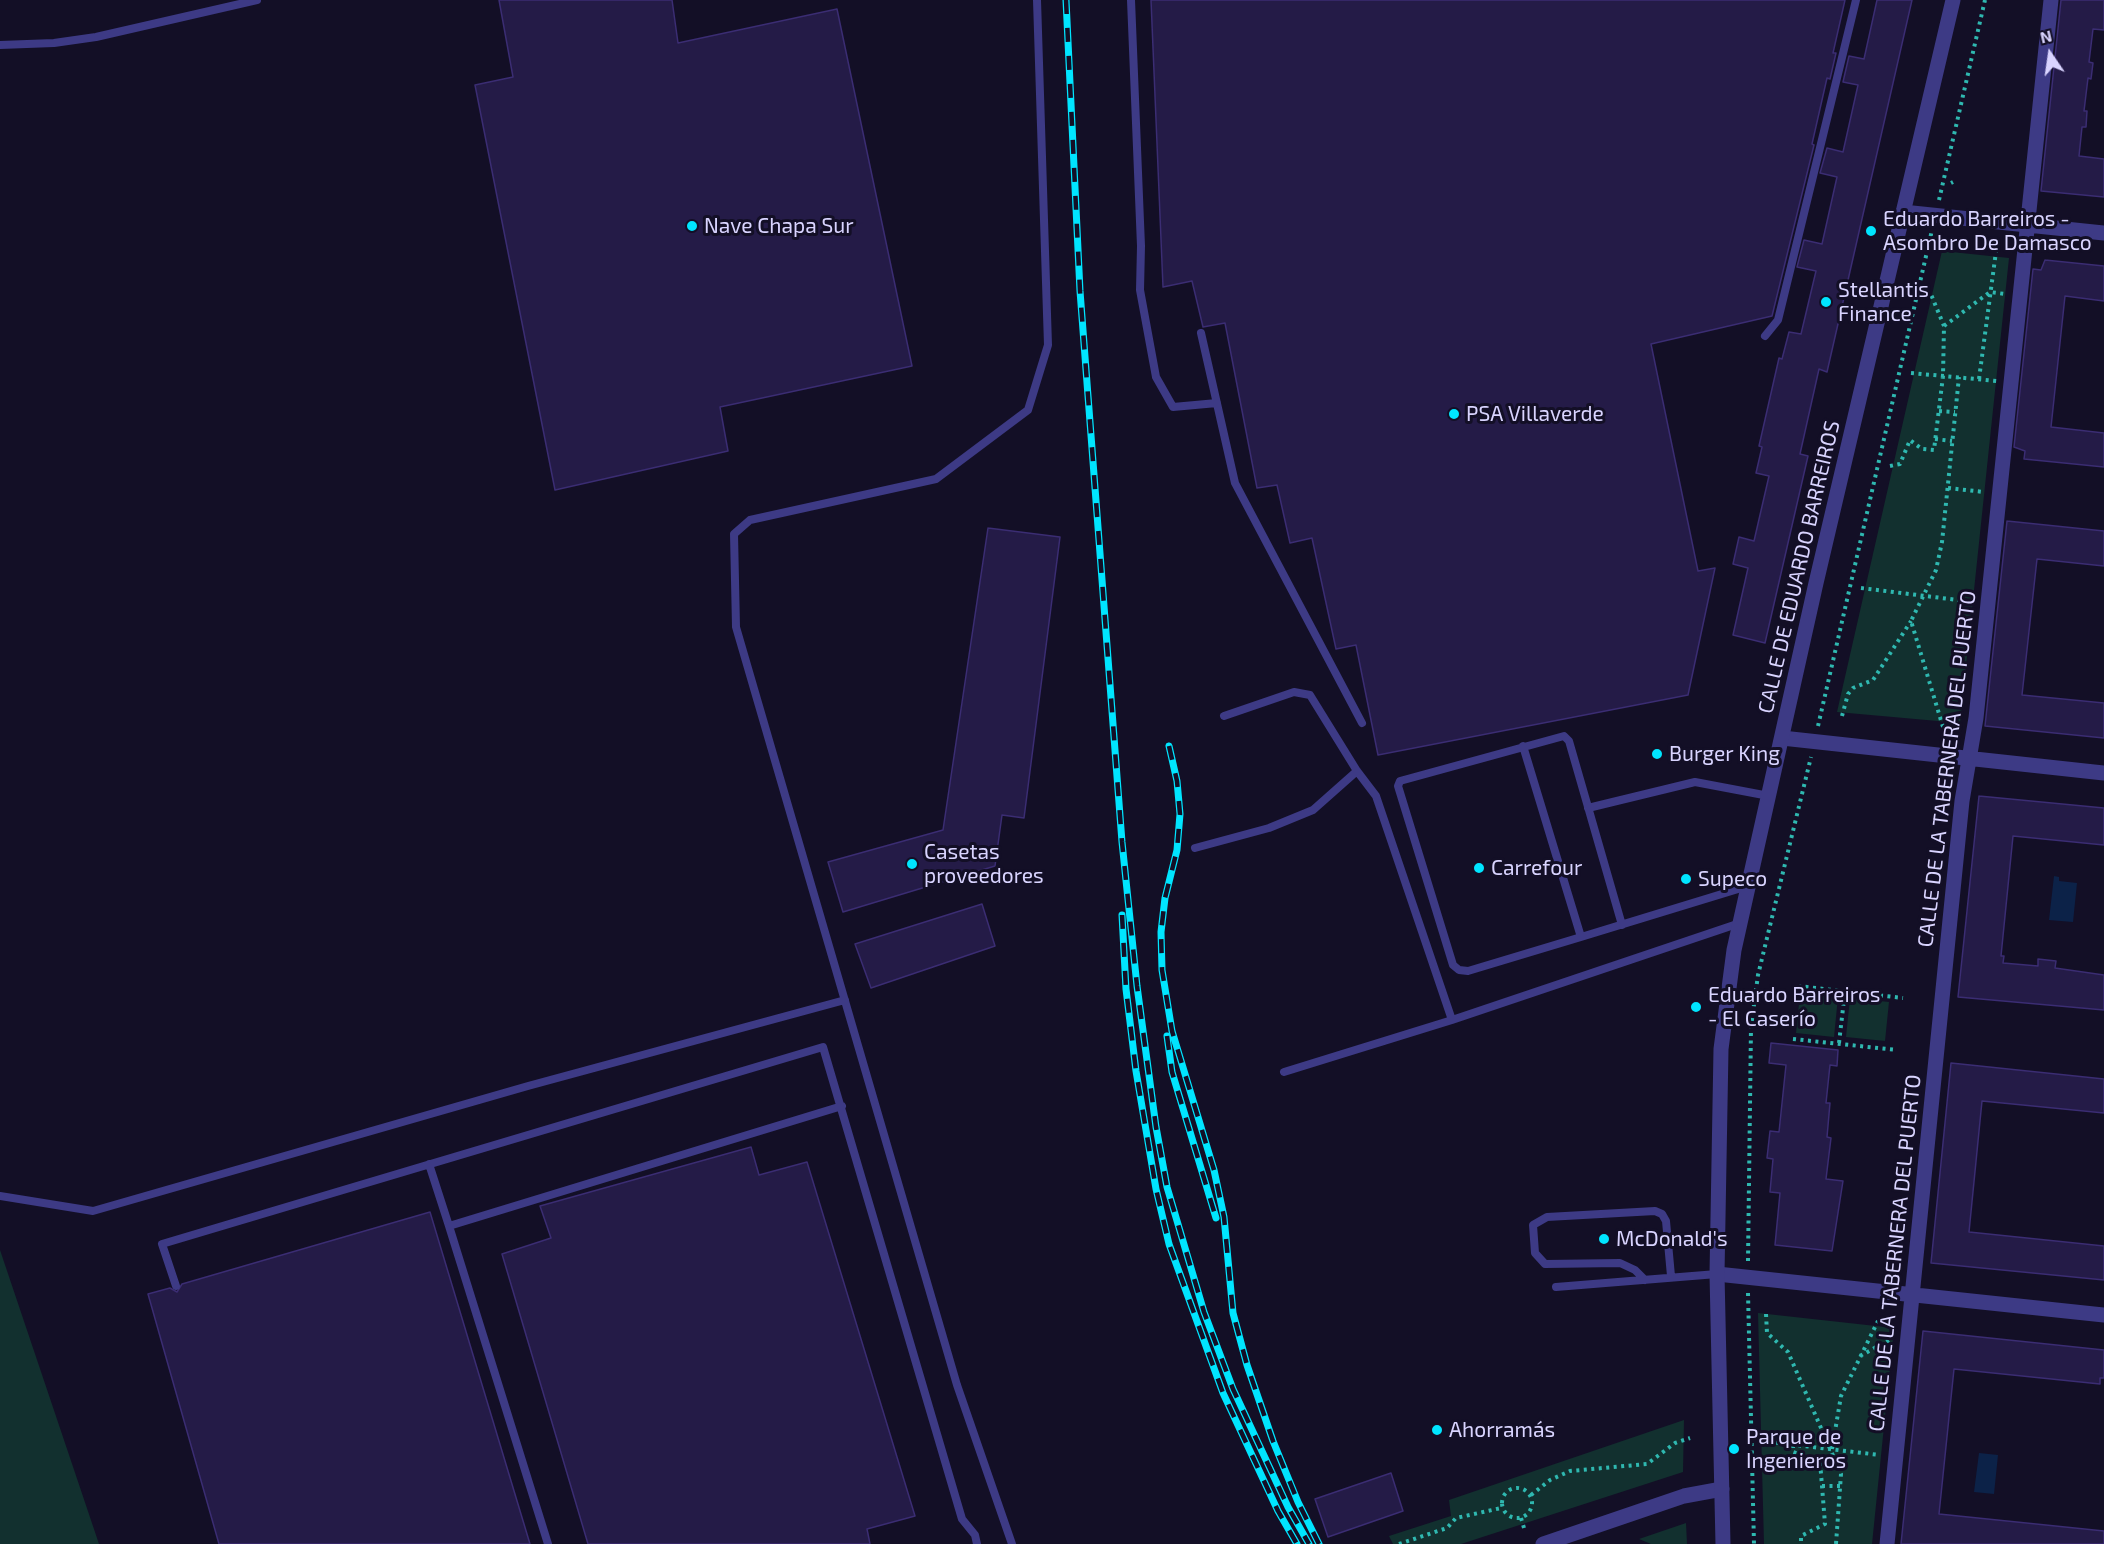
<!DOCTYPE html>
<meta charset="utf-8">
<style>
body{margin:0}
#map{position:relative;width:2104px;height:1544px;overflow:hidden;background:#130f26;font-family:"Exo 2",sans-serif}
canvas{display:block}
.north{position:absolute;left:2020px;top:24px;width:60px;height:60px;-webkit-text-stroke:4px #130f26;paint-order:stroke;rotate:347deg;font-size:16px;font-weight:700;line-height:24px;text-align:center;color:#d9d4ff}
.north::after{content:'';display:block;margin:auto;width:21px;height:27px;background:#d9d4ff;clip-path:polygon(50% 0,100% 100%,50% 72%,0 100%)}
</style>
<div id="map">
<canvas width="2104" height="1544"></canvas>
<div class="north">N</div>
</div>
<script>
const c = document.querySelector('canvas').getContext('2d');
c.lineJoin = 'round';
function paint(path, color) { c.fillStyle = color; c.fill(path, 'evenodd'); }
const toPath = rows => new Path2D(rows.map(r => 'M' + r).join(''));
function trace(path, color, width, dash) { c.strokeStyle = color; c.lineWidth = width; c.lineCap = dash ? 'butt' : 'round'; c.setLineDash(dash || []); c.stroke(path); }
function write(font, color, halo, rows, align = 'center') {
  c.font = font + ' "Exo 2",sans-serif'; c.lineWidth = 6; c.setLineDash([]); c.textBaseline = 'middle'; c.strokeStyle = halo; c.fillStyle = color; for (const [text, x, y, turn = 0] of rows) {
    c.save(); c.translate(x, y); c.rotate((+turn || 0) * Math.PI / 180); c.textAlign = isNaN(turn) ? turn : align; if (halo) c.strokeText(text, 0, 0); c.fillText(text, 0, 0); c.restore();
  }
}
const green = toPath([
 [1942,251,2009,258,1960,723,1837,712],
 [1800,994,1838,997,1834,1037,1796,1033],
 [1850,998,1889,1002,1885,1041,1846,1037],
 [0,1250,99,1544,0,1544],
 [1758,1313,1894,1328,1872,1544,1764,1544],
 [1684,1420,1683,1472,1461,1544,1393,1544,1389,1536,1451,1516,1449,1500],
 [1686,1523,1687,1544,1651,1544,1639,1539]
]);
const water = toPath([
 [2054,876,2059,877,2059,881,2077,883,2073,922,2049,920],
 [1979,1453,1998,1455,1994,1494,1974,1492]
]);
const building = toPath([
 [499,0,672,0,678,43,837,9,912,366,720,407,728,451,555,490,475,85,513,77,499,0],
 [1151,0,1845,0,1833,53,1836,53,1830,79,1827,78,1812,144,1814,145,1772,316,1651,344,1698,571,1715,568,1688,695,1378,755,1356,645,1336,649,1312,538,1290,543,1277,485,1257,488,1225,323,1203,327,1192,281,1163,287,1151,0],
 [1877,0,1912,0,1827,372,1819,369,1800,454,1808,456,1765,643,1733,635,1748,568,1733,564,1739,537,1754,541,1769,476,1756,473,1762,447,1759,446,1779,358,1782,359,1789,332,1801,334,1816,271,1797,267,1804,240,1822,244,1837,177,1820,173,1827,148,1843,152,1858,85,1843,82,1849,56,1864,59,1877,0],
 [2061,0,2104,0,2104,30,2093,29,2089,62,2093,63,2091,79,2088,78,2084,111,2087,111,2086,127,2082,127,2079,156,2104,159,2104,197,2041,191,2061,0],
 [2045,260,2104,266,2104,301,2065,296,2051,427,2104,433,2104,467,2024,459,2025,451,2014,447,2033,269,2041,270,2045,260],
 [2007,521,2104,531,2104,566,2037,559,2022,695,2104,703,2104,738,1985,726,2007,521],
 [988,528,1060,537,1024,818,1002,815,995,866,843,912,828,862,943,830,988,528],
 [1979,796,2104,808,2104,845,2013,836,2001,956,2004,956,2003,963,2038,966,2038,959,2056,961,2055,968,2104,975,2104,1010,1958,997,1979,796],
 [982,904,995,946,871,988,855,944,982,904],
 [1771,1043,1838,1050,1837,1066,1830,1065,1826,1103,1830,1103,1827,1137,1831,1138,1826,1179,1843,1181,1832,1251,1775,1245,1780,1193,1770,1192,1773,1159,1767,1158,1770,1131,1779,1132,1786,1065,1769,1063,1771,1043],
 [1951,1063,2104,1079,2104,1113,1982,1101,1969,1232,2104,1246,2104,1280,1931,1263,1951,1063],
 [751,1147,759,1175,807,1162,915,1516,867,1529,870,1544,588,1544,502,1254,551,1238,540,1206,751,1147],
 [430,1212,530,1544,219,1544,148,1294,170,1288,177,1292,182,1284,430,1212],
 [1923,1331,2104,1350,2104,1378,2100,1378,2100,1384,1954,1369,1939,1514,2104,1531,2104,1544,1901,1544,1923,1331],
 [1391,1473,1403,1511,1328,1537,1315,1499,1391,1473]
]);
const path = toPath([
 [1951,183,1953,182],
 [1939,200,1985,0],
 [1944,326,1990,292,2005,294],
 [1911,373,1997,381],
 [1979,379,1997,244],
 [1939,411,1955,412],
 [1935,439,1952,441],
 [1890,466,1900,464,1910,440,1922,449,1934,450,1943,376,1944,326,1930,292],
 [1948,488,1984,492],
 [1861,588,1974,602],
 [1842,716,1848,694,1853,688,1873,680,1911,621],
 [1818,726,1932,230],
 [1943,727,1911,621,1936,570,1942,542,1959,377],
 [1798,986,1903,998],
 [1793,1039,1897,1050],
 [1839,1043,1845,991],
 [1748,1261,1751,1027,1758,975,1811,757],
 [1748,1293,1754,1544],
 [1766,1314,1767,1333,1788,1352,1841,1474,1836,1544],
 [1860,1356,1893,1338],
 [1761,1441,1880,1455],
 [1793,1445,1793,1452,1820,1461,1825,1524,1801,1536,1801,1544],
 [1832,1449,1841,1396,1878,1321],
 [1822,1486,1841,1486],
 '1502 1503a15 15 0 1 1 30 0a15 15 0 1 1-30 0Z',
 [1531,1495,1550,1480,1570,1471,1647,1464,1675,1443,1690,1438],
 [1521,1518,1524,1528],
 [1399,1544,1447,1528,1456,1518,1501,1508]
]);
const service = toPath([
 [1131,0,1141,246,1140,290,1156,377,1173,407,1217,403],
 [0,45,54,43,96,37,257,0],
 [1201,333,1235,483,1362,723],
 [1765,336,1778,320,1856,0],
 [1224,716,1294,692,1310,695,1357,771,1376,796,1452,1020],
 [1523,746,1581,937],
 [1588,808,1695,782,1769,796],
 [1195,848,1269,828,1313,810,1357,771],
 [1622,925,1569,741,1564,736,1400,781,1398,786,1453,965,1459,970,1468,971,1581,937,1748,886],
 [1284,1072,1452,1020,1740,923],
 [429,1164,449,1226],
 [0,1196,93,1211,528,1086,845,1000],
 [1645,1280,1635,1270,1620,1263,1545,1264,1535,1253,1533,1225,1547,1217,1655,1211,1662,1214,1666,1221,1671,1276],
 [176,1286,162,1244,823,1047,962,1519,975,1535,977,1544],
 [1556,1287,1717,1274],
 [548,1544,449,1226,842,1106],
 [1012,1544,957,1385,736,627,734,534,750,520,936,479,1028,410,1048,345,1037,0]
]);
const minor = toPath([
 [1903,212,2104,233],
 [1782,738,2104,773],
 [1717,1274,2104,1315],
 [1543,1544,1684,1496,1722,1489],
 [1887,1544,1962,801,1976,718,2051,0]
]);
const tertiary = toPath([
 [1723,1544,1717,1274,1721,1049,1734,950,1816,583,1953,0]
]);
const rail = toPath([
 [1066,0,1080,291,1122,842,1137,986,1156,1127,1167,1187,1204,1312,1233,1389,1288,1507,1309,1544],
 [1169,746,1177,781,1180,814,1177,850,1165,898,1161,932,1162,970,1172,1031,1214,1170,1224,1217,1233,1313,1247,1365,1273,1441,1298,1502,1319,1544],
 [1122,915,1126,989,1136,1071,1156,1189,1169,1244,1223,1393,1278,1511,1297,1544],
 [1167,1036,1172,1072,1216,1218]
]);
const markers = [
 [692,226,6,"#00e5ff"],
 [1871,231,6,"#00e5ff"],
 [1826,302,6,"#00e5ff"],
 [1454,414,6,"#00e5ff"],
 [1657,754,6,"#00e5ff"],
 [912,864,6,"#00e5ff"],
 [1479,868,6,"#00e5ff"],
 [1686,879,6,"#00e5ff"],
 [1696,1007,6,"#00e5ff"],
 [1604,1239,6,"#00e5ff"],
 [1437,1430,6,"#00e5ff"],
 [1734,1449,6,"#00e5ff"]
];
const poiNames = [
 ["Eduardo Barreiros -",1883,219],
 ["Asombro De Damasco",1883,243],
 ["Nave Chapa Sur",704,226],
 ["Stellantis",1838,290],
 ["Finance",1838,314],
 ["PSA Villaverde",1466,414],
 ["Burger King",1669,754],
 ["Casetas",924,852],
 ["proveedores",924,876],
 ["Carrefour",1491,868],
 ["Supeco",1698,879],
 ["Eduardo Barreiros",1708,995],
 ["- El Caserío",1708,1019],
 ["McDonald's",1616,1239],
 ["Ahorramás",1449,1430],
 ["Parque de",1746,1437],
 ["Ingenieros",1746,1461]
];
const streetNames = [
 ["CALLE DE EDUARDO BARREIROS",1799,567,-77],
 ["CALLE DE LA TABERNERA DEL PUERTO",1947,769,-83],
 ["CALLE DE LA TABERNERA DEL PUERTO",1895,1253,-84]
];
paint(green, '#12302f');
paint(water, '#0c2248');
paint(building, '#241b47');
trace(building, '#3b2d73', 1.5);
trace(path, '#2fb8b0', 4, [3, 4.5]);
trace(service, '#3d3a85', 8);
trace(minor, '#3d3a85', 15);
trace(tertiary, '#3d3a85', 15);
trace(rail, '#00e5ff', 7);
trace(rail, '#130f26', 4.5, [14]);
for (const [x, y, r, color] of markers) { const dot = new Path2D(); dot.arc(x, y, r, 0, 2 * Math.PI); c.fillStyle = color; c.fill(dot); trace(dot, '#130f26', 2); }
write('21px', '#d9d4ff', '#130f26', poiNames, 'left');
write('21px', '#d9d4ff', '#130f26', streetNames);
</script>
